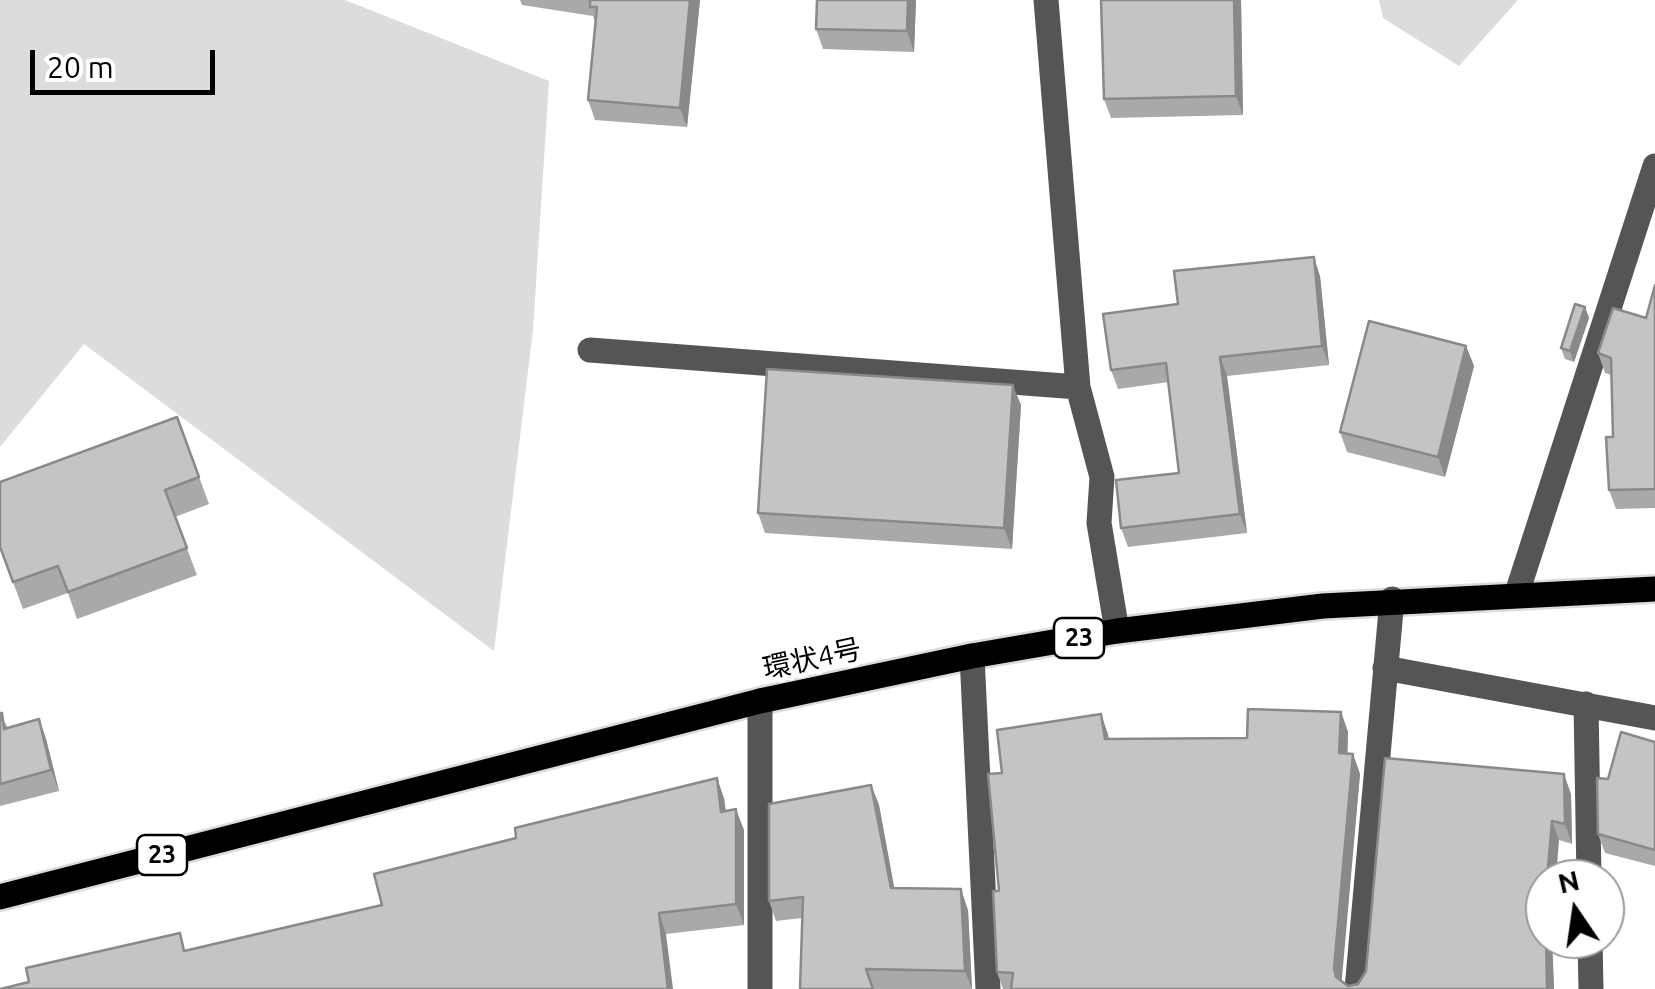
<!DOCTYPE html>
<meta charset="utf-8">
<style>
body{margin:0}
#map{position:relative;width:1655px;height:989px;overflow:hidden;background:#fff;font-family:Ubuntu,sans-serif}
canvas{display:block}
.north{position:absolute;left:1525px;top:859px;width:100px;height:100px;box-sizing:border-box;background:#fff;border:2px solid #999;border-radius:50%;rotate:347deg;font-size:28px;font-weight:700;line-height:40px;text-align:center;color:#000}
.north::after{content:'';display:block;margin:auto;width:35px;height:45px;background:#000;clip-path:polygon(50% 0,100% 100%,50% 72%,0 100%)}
.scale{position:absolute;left:30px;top:50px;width:185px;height:45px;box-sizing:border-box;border:5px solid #000;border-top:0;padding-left:12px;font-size:30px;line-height:35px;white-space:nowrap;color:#000;-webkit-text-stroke:8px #fff;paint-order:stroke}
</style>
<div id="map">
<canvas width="1655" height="989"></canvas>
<div class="north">N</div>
<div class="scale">20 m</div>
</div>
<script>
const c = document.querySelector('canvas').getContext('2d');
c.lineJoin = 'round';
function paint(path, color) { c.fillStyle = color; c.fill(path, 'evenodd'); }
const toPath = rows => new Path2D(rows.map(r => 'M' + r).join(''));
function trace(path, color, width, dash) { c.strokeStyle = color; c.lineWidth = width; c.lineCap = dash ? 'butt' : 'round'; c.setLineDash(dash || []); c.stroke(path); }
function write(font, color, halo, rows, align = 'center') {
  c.font = font + ' Ubuntu,"Noto Sans JP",sans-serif'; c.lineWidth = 10; c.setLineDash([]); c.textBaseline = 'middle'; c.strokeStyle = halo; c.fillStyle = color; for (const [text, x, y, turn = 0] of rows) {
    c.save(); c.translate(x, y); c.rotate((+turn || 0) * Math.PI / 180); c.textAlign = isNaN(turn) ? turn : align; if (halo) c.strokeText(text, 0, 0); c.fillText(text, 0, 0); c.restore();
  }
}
const green = toPath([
 [0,0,345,0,549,81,533,330,494,651,84,344,0,447],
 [1379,0,1518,0,1459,66,1383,18]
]);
const minor = toPath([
 [1046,0,1078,387,1102,477,1099,523,1117,631],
 [590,350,1078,387],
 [1517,593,1655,166],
 [972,656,988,989],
 [1385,668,1655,718],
 [1586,704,1589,879],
 [1590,939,1591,989],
 [760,989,760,701],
 [1357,989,1392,599]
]);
const major = toPath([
 [0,897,760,701,972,656,1117,631,1323,606,1655,589]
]);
const wall = toPath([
 [520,0,700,0,687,127,595,120,588,100,595,22,593,16,522,5],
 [916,0,914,52,823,49,816,29],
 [1241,0,1243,115,1111,118,1104,99],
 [1320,276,1329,365,1227,376,1247,533,1128,547,1121,528,1179,473,1169,382,1118,389,1111,370],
 [1655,285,1655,508,1616,509,1609,490,1613,437,1612,375,1605,373,1598,353,1646,318],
 [1585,307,1589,318,1574,362,1565,359,1561,348],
 [1466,346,1474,366,1445,477,1347,452,1340,432],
 [1021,405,1012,549,765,533,758,513],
 [177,417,209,504,175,517,197,575,77,619,68,593,23,609,0,547],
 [1341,712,1348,732,1347,754,1353,754,1360,774,1341,981,1348,986,1358,984,1571,794,1572,844,1559,840,1545,879,1552,939,1554,989,1003,989,997,972,1002,773,1101,714,1108,739,1247,738],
 [0,713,8,728,39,719,46,739,59,791,0,806],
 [1655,742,1655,866,1605,853,1598,834,1608,779],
 [871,785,879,805,894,888,968,910,972,989,800,989,802,918,776,921,769,901],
 [724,798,726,811,744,830,744,925,666,934,186,950,382,905]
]);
const shadedWall = toPath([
 [690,0,700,0,687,127,680,108],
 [908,0,916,0,914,52,907,31],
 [1234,0,1241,0,1243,115,1236,96],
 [1314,257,1320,276,1329,365,1322,346],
 [1585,307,1589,318,1574,362,1570,351],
 [1466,346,1474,366,1445,477,1438,457],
 [1220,357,1227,376,1247,533,1240,514],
 [1013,385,1021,405,1012,549,1004,528],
 [1341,712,1348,732,1347,773,1339,753],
 [1101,714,1108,734,1112,758,1105,739],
 [39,719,46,739,59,791,51,770],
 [1353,754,1360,774,1341,989,1334,968],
 [1564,774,1571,794,1572,844,1565,824],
 [717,778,724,798,728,833,721,812],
 [871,785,879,805,898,908,891,888],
 [736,809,744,830,744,925,736,904],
 [1552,821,1559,840,1556,879,1547,879],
 [961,889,968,910,972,989,965,971],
 [659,913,666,934,673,989,668,989],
 [1546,939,1552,939,1554,989,1547,989]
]);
const building = toPath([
 [590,0,690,0,680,108,588,100,597,7,590,7,590,0],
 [817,0,908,0,907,31,816,29,817,0],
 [1101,0,1234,0,1236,96,1104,99,1101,0],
 [1314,257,1322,346,1220,357,1240,514,1121,528,1116,480,1179,473,1166,363,1111,370,1103,314,1178,304,1174,271,1314,257],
 [1655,285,1655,489,1609,490,1606,437,1613,437,1611,358,1598,353,1613,308,1646,318,1655,285],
 [1575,304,1585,307,1570,351,1561,348,1575,304],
 [1369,321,1466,346,1438,457,1340,432,1369,321],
 [767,369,1013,385,1004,528,758,513,767,369],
 [177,417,199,477,165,490,187,548,68,592,58,566,13,582,0,547,0,482,177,417],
 [1248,709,1341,712,1339,753,1353,754,1334,968,1336,977,1348,986,1358,984,1366,971,1385,758,1564,774,1565,824,1552,821,1547,879,1545,879,1547,989,1011,989,1013,973,997,972,993,891,999,891,988,774,1002,773,997,730,1101,714,1105,739,1247,738,1248,709],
 [0,713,2,713,4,729,39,719,51,770,0,784,0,713],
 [1621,732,1655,742,1655,850,1598,834,1597,778,1608,779,1621,732],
 [717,778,721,812,736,809,736,904,659,913,668,989,0,989,29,982,26,968,180,933,184,951,382,905,374,874,516,838,515,828,717,778],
 [871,785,891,888,961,889,965,971,866,969,873,989,800,989,803,897,769,901,769,804,871,785]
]);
const shields = [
 [1079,638,50],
 [162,855,50]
];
const shieldNames = [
 ["23",1079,638],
 ["23",162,855]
];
const streetNames = [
 ["環状4号",812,659,-12]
];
paint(green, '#dcdcdc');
trace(major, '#dbdbdb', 30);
trace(minor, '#555', 25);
trace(major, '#000', 25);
paint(wall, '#a9a9a9');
paint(shadedWall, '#898989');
paint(building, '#c4c4c4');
trace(building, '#898989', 2.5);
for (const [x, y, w] of shields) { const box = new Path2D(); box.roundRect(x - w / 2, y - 20, w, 40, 8); c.fillStyle = '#fff'; c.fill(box); trace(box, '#000', 2.5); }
write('bold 25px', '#000', null, shieldNames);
write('28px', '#000', '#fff', streetNames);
</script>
